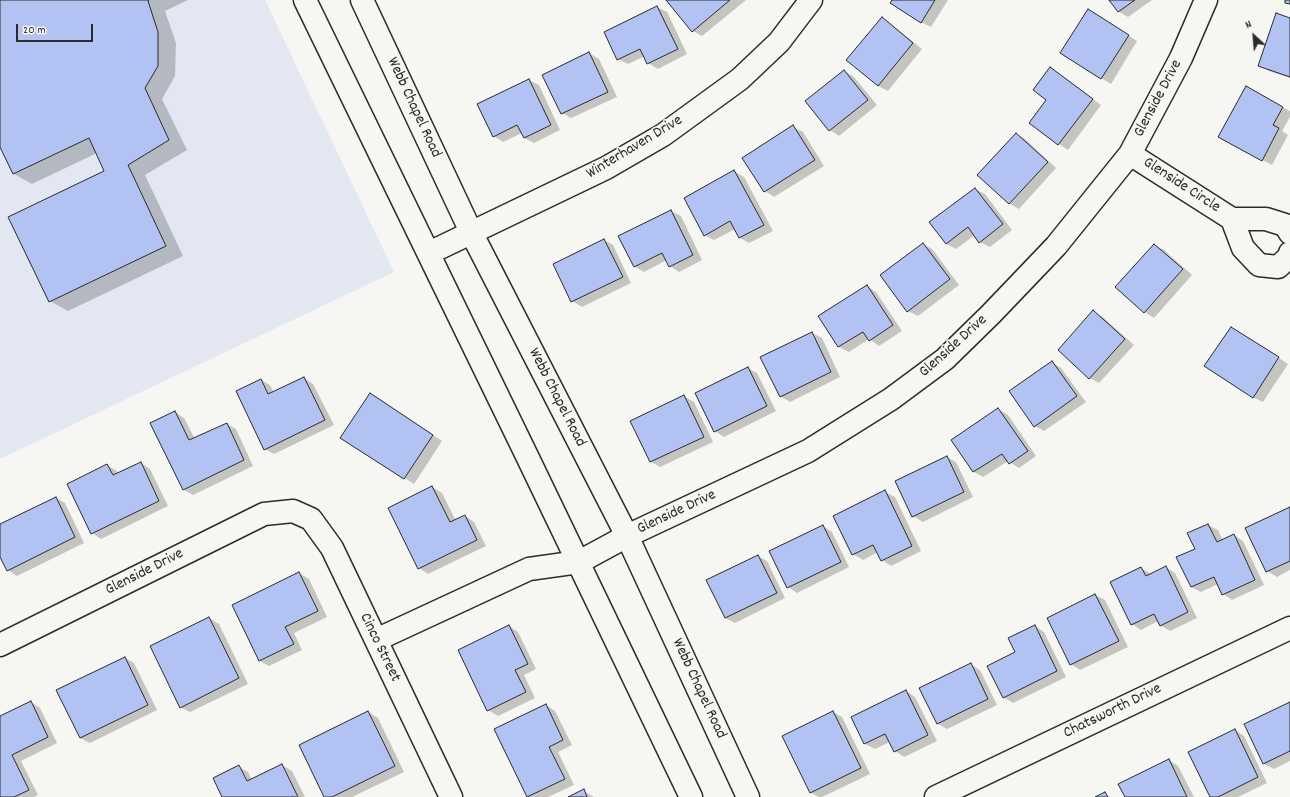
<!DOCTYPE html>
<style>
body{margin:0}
#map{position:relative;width:1290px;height:797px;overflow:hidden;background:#f6f6f2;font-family:Dekko,sans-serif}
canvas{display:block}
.north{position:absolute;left:1234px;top:16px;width:40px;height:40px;-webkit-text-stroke:3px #f6f6f2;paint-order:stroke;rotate:334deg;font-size:11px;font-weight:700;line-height:16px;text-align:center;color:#2b2b2b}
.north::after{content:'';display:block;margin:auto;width:14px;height:18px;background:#2b2b2b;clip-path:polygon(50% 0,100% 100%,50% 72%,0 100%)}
.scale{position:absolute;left:16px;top:24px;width:77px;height:18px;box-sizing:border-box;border:2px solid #2b2b2b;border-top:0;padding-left:5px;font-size:12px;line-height:14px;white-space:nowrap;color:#2b2b2b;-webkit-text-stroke:3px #f6f6f2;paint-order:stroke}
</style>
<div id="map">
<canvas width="1290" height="797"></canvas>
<div class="north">N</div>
<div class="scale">20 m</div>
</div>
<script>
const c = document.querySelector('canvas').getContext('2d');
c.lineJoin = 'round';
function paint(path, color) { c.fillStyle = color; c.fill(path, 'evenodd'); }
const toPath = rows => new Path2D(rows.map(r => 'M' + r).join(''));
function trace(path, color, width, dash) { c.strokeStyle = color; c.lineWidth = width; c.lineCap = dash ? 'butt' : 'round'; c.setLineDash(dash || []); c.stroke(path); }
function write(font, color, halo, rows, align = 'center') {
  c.font = font + ' Dekko,sans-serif'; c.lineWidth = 3; c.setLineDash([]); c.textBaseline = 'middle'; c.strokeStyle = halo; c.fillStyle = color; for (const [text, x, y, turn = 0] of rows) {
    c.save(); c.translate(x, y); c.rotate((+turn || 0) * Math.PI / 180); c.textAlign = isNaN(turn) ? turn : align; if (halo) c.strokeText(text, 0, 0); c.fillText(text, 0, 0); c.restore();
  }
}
const built = toPath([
 [0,0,265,0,394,272,0,459]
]);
const shadow = toPath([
 [0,0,188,0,165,11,176,43,175,76,162,99,187,150,145,175,183,256,68,311,50,301,106,171,97,153,32,184,14,174,0,145],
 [667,0,746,0,702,36,693,31],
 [893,0,948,0,931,27,921,22],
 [1111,0,1152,0,1128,17,1118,11],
 [657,7,667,12,687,54,658,69,648,63,645,56,628,64,618,59],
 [1097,16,1137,41,1111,84,1101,78],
 [882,18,891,24,922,49,888,91,878,86],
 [1290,19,1290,78,1269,71,1259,65],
 [589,53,599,59,617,97,571,118,562,113],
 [1051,69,1060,74,1101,105,1068,150,1059,144,1030,123,1047,100],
 [845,71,854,77,877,105,839,136,830,130],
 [529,80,539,85,560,130,534,143,524,138,522,133,503,142,494,136],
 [1246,88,1290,111,1290,117,1282,131,1288,135,1272,165,1228,142],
 [793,127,803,132,824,166,774,197,765,191],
 [1016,134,1025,139,1056,168,1019,209,1010,204,979,175],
 [734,171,744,177,773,231,749,243,740,238,735,229,714,240,704,235],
 [975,189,985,194,1012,230,990,247,980,242,975,235,956,249,947,244,931,222],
 [671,211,681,216,702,260,679,272,670,266,667,260,644,272,634,266],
 [604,240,613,245,631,283,582,307,572,301],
 [923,244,932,249,959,285,918,316,908,311],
 [1154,245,1164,250,1192,275,1154,318,1145,312,1116,287],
 [867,286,876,292,902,331,879,346,869,339,849,352,839,347,820,317],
 [1093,312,1103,317,1134,345,1099,383,1090,378],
 [812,333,822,338,840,377,790,402,780,396],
 [1241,333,1288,364,1263,402,1253,397],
 [1052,362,1061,368,1086,402,1044,431,1035,426],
 [748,368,757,373,776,411,724,437,715,431],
 [304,378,313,384,334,425,274,454,265,449,261,380,270,385,274,393],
 [684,396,694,402,713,442,660,467,650,461],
 [380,400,442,441,414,484,342,438],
 [998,409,1008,415,1036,456,1019,468,1008,461,983,477,974,472,952,440],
 [175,412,184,418,195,439,227,424,236,429,253,466,193,495,183,489],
 [947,457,956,462,973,497,923,522,913,516],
 [141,463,150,469,168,506,101,539,92,533,107,465,117,471,118,474],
 [432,487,442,493,456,521,465,516,474,522,486,546,428,574,419,568],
 [885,492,895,497,921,551,891,566,882,560,878,552,863,560,853,554],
 [56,498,65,503,84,543,17,576,8,570,0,554,0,525],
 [1290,508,1290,570,1277,577,1267,571],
 [1208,525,1218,530,1223,541,1234,535,1243,541,1264,585,1232,600,1223,594,1218,584,1201,592,1191,587,1197,550,1189,533],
 [823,526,832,532,849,567,797,593,788,587],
 [758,556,767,561,785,598,735,623,725,618],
 [1166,567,1175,573,1197,618,1170,631,1160,625,1158,621,1141,630,1132,624,1141,568,1151,574],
 [299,573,309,579,327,617,294,633,302,650,269,666,260,661],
 [1095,595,1105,600,1128,647,1080,670,1071,664],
 [209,618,219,624,248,684,190,712,180,707],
 [509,626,518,632,536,669,524,675,535,698,498,716,488,710],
 [1035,626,1044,632,1066,677,1013,703,1003,697],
 [125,658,134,663,157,710,90,743,80,738],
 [970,664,980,670,997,705,947,729,938,724],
 [906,691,915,697,937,741,904,757,895,751,890,742,875,749,865,744,852,717],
 [31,702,40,708,57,743,21,761,38,795,34,797,1,797,0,795,0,718],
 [1290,703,1290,761,1274,769,1264,764,1245,725],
 [546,705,555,711,572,745,558,752,574,785,548,797,528,797,495,730],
 [368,712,378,718,404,772,352,797,325,797],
 [833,712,842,717,870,774,822,797,819,797,810,792],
 [1235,730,1244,736,1267,783,1238,797,1211,797],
 [1169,760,1178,766,1194,797,1126,797],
 [282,765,292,771,305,797,224,797,239,767,248,772,252,780],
 [584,791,594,797,570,797]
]);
const building = toPath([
 [0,0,149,0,148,1,158,32,158,66,145,88,169,140,128,165,166,246,49,302,8,217,104,171,89,138,13,174,0,147,0,0],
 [666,0,730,0,692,32,666,0],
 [892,0,935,0,921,23,890,3,892,0],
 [1109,0,1135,0,1118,12,1109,0],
 [1285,0,1290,0,1290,4,1285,3,1285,0],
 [657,6,678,49,647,64,640,49,617,60,604,32,657,6],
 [1088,9,1129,35,1101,79,1060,53,1088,9],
 [1276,13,1290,18,1290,77,1258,66,1276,13],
 [882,17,913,43,878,86,846,60,882,17],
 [589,52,608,92,561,114,542,75,589,52],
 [1050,67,1093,99,1058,145,1029,123,1046,100,1033,90,1050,67],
 [844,70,868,100,829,131,805,101,844,70],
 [529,79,551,125,524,138,517,125,493,137,477,104,529,79],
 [1246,86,1283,107,1273,125,1279,128,1262,161,1218,137,1246,86],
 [793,125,815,160,764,192,742,158,793,125],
 [1016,133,1048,162,1009,204,977,175,1016,133],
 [734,170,764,225,739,238,730,221,704,236,684,198,734,170],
 [975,188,1003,224,979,243,968,227,946,244,929,222,975,188],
 [671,210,693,255,669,267,662,253,634,267,618,236,671,210],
 [604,239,623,277,571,302,553,264,604,239],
 [923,243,950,279,907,312,880,275,923,243],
 [1154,244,1183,269,1144,313,1115,287,1154,244],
 [867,285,893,325,869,341,863,332,838,347,818,316,867,285],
 [1093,310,1125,339,1089,379,1058,350,1093,310],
 [1231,327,1279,357,1253,398,1204,366,1231,327],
 [812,332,831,372,780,397,760,357,812,332],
 [1052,361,1077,396,1034,427,1009,391,1052,361],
 [748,367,767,406,714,432,695,393,748,367],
 [304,377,325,420,264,450,236,391,261,379,268,394,304,377],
 [370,393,433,435,404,479,340,438,370,393],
 [684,395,704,437,650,462,630,421,684,395],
 [998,408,1028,451,1009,464,1002,454,973,472,951,440,998,408],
 [175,411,189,440,227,423,244,460,183,490,150,423,175,411],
 [947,456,964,492,912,517,895,481,947,456],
 [141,462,159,501,91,534,67,484,107,464,113,475,141,462],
 [432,486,450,522,465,515,477,540,418,569,388,508,432,486],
 [885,490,912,546,881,561,873,545,852,555,833,516,885,490],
 [56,497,75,537,7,571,0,557,0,524,56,497],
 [1290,507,1290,561,1266,572,1245,528,1290,507],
 [1208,524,1217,542,1234,534,1255,580,1222,595,1214,577,1191,587,1176,557,1195,549,1187,533,1208,524],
 [823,525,841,562,787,588,769,551,823,525],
 [758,555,777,593,725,618,706,580,758,555],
 [1166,566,1188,612,1160,626,1154,614,1131,625,1110,582,1141,567,1146,576,1166,566],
 [299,572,318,611,285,627,294,644,259,661,232,605,299,572],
 [1095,594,1119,641,1070,665,1047,618,1095,594],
 [209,617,239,678,180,708,150,646,209,617],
 [509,625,528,664,515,670,526,692,487,711,458,650,509,625],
 [1035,625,1057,671,1003,698,987,666,1015,652,1008,638,1035,625],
 [125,657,148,705,80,738,56,690,125,657],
 [971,663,988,699,937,724,919,688,971,663],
 [906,690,928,735,894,752,885,734,864,744,851,717,906,690],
 [31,701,48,737,12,755,29,790,14,797,0,797,0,716,31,701],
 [1290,702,1290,751,1263,764,1244,724,1290,702],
 [546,704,563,740,549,747,565,779,527,797,494,729,546,704],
 [368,711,395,766,332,797,324,797,299,745,368,711],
 [833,711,861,768,810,793,782,736,833,711],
 [1235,729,1258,777,1218,797,1210,797,1188,752,1235,729],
 [1169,759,1187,797,1125,797,1118,784,1169,759],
 [282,764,298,797,222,797,213,778,239,765,247,781,282,764],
 [584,789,587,797,568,797,584,789],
 [1105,792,1108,797,1095,797,1105,792]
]);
const street = toPath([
 [1130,154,1232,219],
 [1290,233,1285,225,1266,219,1232,219,1243,248,1259,265,1278,267,1289,257,1290,253],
 [429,253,606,168,663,135,740,79,779,42,811,0],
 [376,640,529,569,579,562,627,536,808,451,891,399,945,359,991,314,1056,246,1130,154,1181,58,1206,0],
 [0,645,264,514,293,511,311,519,332,548,451,797],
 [936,797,1290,628]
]);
const secondary = toPath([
 [305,0,527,456,691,797],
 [362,0,471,232,627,536,748,797]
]);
const streetNames = [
 ["Glenside Drive",1159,99,-62],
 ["Webb Chapel Road",413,108,65],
 ["Winterhaven Drive",635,148,-31],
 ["Glenside Circle",1181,186,33],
 ["Glenside Drive",954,347,-42],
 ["Webb Chapel Road",556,398,63],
 ["Glenside Drive",677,513,-25],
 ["Glenside Drive",145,573,-27],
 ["Cinco Street",379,648,64],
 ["Webb Chapel Road",698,689,65],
 ["Chatsworth Drive",1113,712,-26]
];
paint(built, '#e2e7f2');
paint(shadow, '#0003');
paint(building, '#b2c3f3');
trace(building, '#2b2b2b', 1);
trace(street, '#2b2b2b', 25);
trace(secondary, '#2b2b2b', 25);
trace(street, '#f6f6f2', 22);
trace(secondary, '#f6f6f2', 22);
write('16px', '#2b2b2b', '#f6f6f2', streetNames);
</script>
